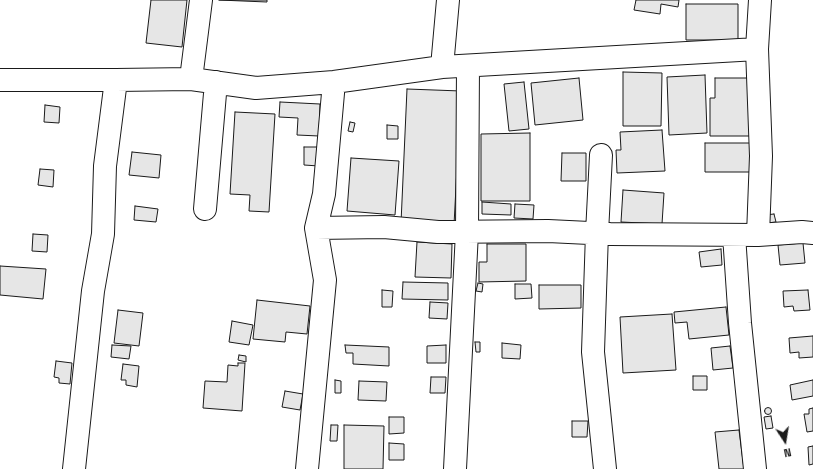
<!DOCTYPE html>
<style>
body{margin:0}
#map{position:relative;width:813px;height:469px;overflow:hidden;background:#fff;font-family:"Space Grotesk",sans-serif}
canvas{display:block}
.north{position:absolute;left:765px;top:421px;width:40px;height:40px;-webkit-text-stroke:3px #fff;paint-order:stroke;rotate:168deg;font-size:11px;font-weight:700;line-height:16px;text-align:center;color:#1a1a1a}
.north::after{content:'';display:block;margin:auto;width:14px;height:18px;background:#1a1a1a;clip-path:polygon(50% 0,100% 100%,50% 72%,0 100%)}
</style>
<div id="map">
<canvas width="813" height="469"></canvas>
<div class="north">N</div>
</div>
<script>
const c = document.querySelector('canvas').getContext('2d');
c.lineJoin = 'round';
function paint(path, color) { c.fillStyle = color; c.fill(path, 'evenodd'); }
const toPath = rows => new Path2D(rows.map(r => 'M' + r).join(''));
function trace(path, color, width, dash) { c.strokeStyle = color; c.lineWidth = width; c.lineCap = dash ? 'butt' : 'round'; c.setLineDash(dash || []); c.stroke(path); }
const building = toPath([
 [151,0,187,0,182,47,146,43,151,0],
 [219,0,267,0,267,2,219,0],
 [636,0,679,0,678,7,661,4,660,14,634,10,636,0],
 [686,4,738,4,738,40,686,40,686,4],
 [623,72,662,73,661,126,623,126,623,72],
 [705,75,707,133,669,135,667,77,705,75],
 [579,78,583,120,535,125,531,83,579,78],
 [715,78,750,78,750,136,710,136,710,98,715,98,715,78],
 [524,82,529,129,509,131,504,84,524,82],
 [407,89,461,91,454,225,401,223,407,89],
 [280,102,320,104,319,136,297,135,298,118,279,117,280,102],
 [45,105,60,107,59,123,44,122,45,105],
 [235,112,275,114,269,212,249,211,250,195,230,194,235,112],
 [350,122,355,123,353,132,348,131,350,122],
 [387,125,398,126,398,139,387,139,387,125],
 [662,130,665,171,617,173,616,150,621,150,620,132,662,130],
 [530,133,530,201,481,201,481,134,530,133],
 [705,143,751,143,751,172,705,172,705,143],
 [304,147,319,147,319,166,304,165,304,147],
 [132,152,161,155,159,178,129,175,132,152],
 [562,153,586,153,586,181,561,181,562,153],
 [351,158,399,161,395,215,347,211,351,158],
 [40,169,54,170,53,187,38,185,40,169],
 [623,190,664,193,662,224,621,222,623,190],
 [482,202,511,204,511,215,482,214,482,202],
 [515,204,534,205,533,219,514,218,515,204],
 [135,206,158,209,156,222,134,220,135,206],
 [774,214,776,222,767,223,765,215,774,214],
 [33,234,48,235,47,252,32,251,33,234],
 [417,242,452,244,451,278,415,277,417,242],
 [803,243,805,263,780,265,778,245,803,243],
 [487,244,526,244,526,281,479,282,479,262,487,262,487,244],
 [721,249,722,265,701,267,699,252,721,249],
 [0,266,46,269,43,299,0,295,0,266],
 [403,282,448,283,448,300,402,299,403,282],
 [478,283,483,284,482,292,476,291,478,283],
 [515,284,531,284,532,298,515,299,515,284],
 [539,285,581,285,581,308,539,309,539,285],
 [382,290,393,291,392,307,382,307,382,290],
 [808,290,810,310,794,311,793,306,784,307,783,291,808,290],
 [257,300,310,306,307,334,286,332,285,342,253,339,257,300],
 [430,302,448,303,447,319,429,318,430,302],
 [726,307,729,335,689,339,687,322,675,323,674,312,726,307],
 [118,310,143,313,139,346,114,343,118,310],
 [672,314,676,370,623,373,620,317,672,314],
 [232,321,253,325,249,345,229,342,232,321],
 [813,336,813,357,799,358,799,352,790,353,789,338,813,336],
 [475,342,480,342,480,352,476,352,475,342],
 [502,343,521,345,520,359,502,358,502,343],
 [112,345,131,346,129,359,111,357,112,345],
 [345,345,389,347,389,366,353,364,353,353,346,353,345,345],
 [446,345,446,363,427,363,427,346,446,345],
 [730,346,733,368,713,370,711,348,730,346],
 [239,355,246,356,246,362,238,360,239,355],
 [56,361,72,363,70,384,59,383,59,378,54,377,56,361],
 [238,363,245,363,242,411,203,408,205,381,227,382,228,365,238,366,238,363],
 [123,364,139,366,137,387,126,385,126,380,121,380,123,364],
 [693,376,707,376,707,390,693,390,693,376],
 [431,377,446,377,445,393,430,393,431,377],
 [335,380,341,381,341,393,335,393,335,380],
 [813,380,813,396,792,400,790,385,813,380],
 [359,381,387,382,386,401,358,400,359,381],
 [285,391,303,394,300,410,282,407,285,391],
 '764.5 411a3.5 3.5 0 1 1 7 0a3.5 3.5 0 1 1-7 0Z',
 [813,408,813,431,807,432,804,414,809,414,809,409,813,408],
 [771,416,773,428,766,429,764,417,771,416],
 [389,417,404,417,404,433,389,434,389,417],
 [572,421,588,421,587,437,572,437,572,421],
 [331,425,338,425,337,441,330,441,331,425],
 [344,425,384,426,383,469,344,469,344,425],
 [739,430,744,469,719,469,715,432,739,430],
 [389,443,404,444,404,460,389,460,389,443],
 [813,446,813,464,809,465,808,447,813,446]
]);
const minor = toPath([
 [442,67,448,0],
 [191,79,201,0],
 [0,80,116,80],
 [601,155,597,233,593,352,605,469],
 [205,209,216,82],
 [316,228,384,227,438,232,548,231,610,234,758,235,802,232,813,233],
 [734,235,740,323,755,469],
 [758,235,761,156,757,49,760,0],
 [74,469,93,291,103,234,105,166,116,80,191,79,256,88,334,82,442,67,757,49],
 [307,469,325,280,316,228,324,194,334,82],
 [455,469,467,232,468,66]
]);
paint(building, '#e6e6e6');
trace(building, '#1a1a1a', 1);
trace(minor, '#1a1a1a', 24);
trace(minor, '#fff', 22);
</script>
